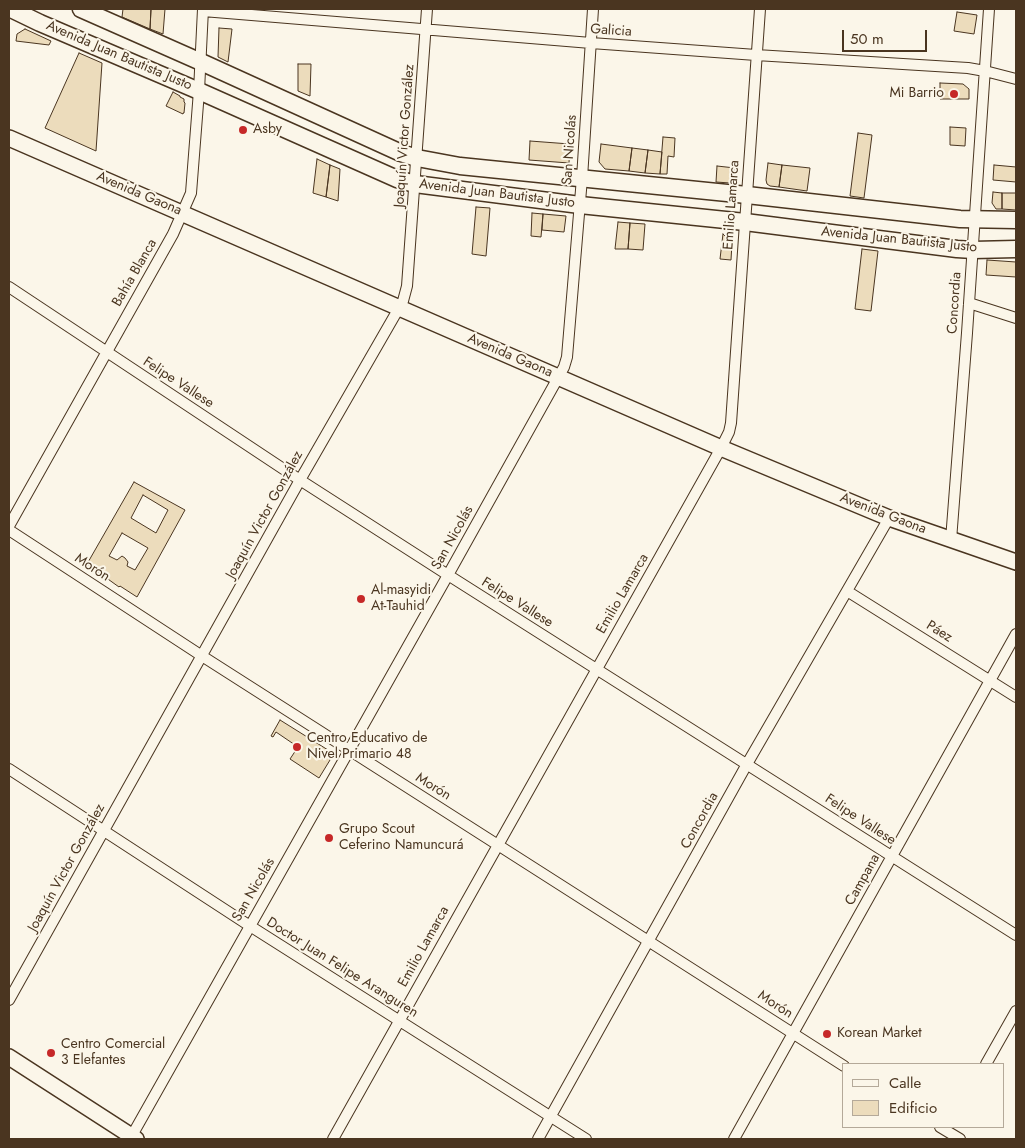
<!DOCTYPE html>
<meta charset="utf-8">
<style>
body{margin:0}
#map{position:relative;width:1025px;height:1148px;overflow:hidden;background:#fbf6e9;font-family:Jost,sans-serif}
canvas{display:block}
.frame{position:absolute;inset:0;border:10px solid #4a3520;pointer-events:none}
.legend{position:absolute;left:842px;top:1063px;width:162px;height:65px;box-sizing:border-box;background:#fbf6e9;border:1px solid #b4a999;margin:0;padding:6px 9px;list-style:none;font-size:15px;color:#4a3520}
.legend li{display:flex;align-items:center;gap:10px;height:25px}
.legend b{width:25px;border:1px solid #b4a999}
.scale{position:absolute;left:842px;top:30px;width:85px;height:22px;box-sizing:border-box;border:2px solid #4a3520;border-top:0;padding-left:6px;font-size:15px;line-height:18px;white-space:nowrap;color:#4a3520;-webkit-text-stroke:4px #fbf6e9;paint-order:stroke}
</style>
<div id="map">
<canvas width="1025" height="1148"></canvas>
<div class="frame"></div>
<ul class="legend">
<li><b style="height:6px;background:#fbf6e9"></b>Calle</li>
<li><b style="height:14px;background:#ecdcbc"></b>Edificio</li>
</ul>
<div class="scale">50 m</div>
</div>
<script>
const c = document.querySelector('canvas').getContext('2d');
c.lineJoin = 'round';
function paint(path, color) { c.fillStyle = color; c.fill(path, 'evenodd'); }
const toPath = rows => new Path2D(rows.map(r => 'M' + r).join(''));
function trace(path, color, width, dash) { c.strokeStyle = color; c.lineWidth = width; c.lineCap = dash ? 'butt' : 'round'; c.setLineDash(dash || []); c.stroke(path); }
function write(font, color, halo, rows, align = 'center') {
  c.font = font + ' Jost,sans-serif'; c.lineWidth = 4; c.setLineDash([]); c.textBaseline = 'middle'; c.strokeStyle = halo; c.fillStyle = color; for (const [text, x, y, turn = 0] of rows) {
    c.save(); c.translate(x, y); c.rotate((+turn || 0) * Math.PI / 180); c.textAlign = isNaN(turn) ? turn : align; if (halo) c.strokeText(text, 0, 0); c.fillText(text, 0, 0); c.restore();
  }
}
const building = toPath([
 [123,9,151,9,150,29,122,17,123,9],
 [151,9,165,9,163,34,150,29,151,9],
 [957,12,977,15,974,34,954,31,957,12],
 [219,28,232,29,228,62,218,57,219,28],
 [25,29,51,41,49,45,16,41,17,34,25,29],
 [79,53,102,63,96,151,45,128,79,53],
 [298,64,311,64,310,96,298,91,298,64],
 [940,83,963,84,969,89,969,99,940,99,940,83],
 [173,92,180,96,180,97,184,99,184,102,185,103,184,113,183,113,183,114,166,106,173,92],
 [950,127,966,128,965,146,950,145,950,127],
 [858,133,872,135,864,198,850,196,858,133],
 [663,137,675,138,674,157,668,156,667,174,660,174,663,137],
 [530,141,570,144,569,163,529,160,530,141],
 [601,144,632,148,629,171,605,169,599,162,601,144],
 [632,148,648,150,645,173,629,171,632,148],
 [648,150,662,152,660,174,645,173,648,150],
 [317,159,330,165,326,197,313,193,317,159],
 [768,163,782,165,779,187,770,186,767,184,766,180,768,163],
 [330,165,340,169,338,201,326,197,330,165],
 [782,165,810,168,807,191,779,187,782,165],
 [994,165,1016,167,1016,182,993,180,994,165],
 [717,166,735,168,734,180,730,183,716,182,717,166],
 [993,192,1002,193,1002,209,996,209,992,203,993,192],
 [1002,193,1016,193,1016,210,1002,209,1002,193],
 [476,207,490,208,486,256,472,254,476,207],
 [532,213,543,214,541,237,531,236,532,213],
 [543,214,566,216,564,232,542,230,543,214],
 [618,222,630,223,628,249,615,249,618,222],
 [630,223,645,224,643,250,628,249,630,223],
 [723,234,732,243,731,260,720,259,723,234],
 [862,249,878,251,871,311,855,309,862,249],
 [987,260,1016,262,1016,277,986,275,987,260],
 [134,482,185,510,137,597,120,586,119,587,87,564,134,482],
 [143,495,168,510,156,533,131,518,143,495],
 [122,533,148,548,135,570,127,566,128,562,125,558,122,556,117,560,109,556,122,533],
 [280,720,328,750,330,760,319,778,290,759,298,747,276,732,273,737,271,736,280,720]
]);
const minor = toPath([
 [203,11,591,43,756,55,968,68,985,71,1016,79],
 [9,287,300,480,448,575,1016,935],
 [969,303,1016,318],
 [9,526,173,234,191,193,199,91,203,9],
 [9,530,202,656,844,1066],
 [951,540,967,333,989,9],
 [847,591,1016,697],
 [9,769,250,926,586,1139],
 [9,1000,300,480,403,301,407,286,427,9],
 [986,1064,1016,1011],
 [940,1127,960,1139],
 [130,1139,448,575,564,367,567,357,582,178,593,9],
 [333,1139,721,448,729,432,731,423,760,9],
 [538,1139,747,764,889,518],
 [734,1139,1016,634]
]);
const secondary = toPath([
 [9,138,721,448,889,518,1016,562],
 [9,1057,136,1139]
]);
const primary = toPath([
 [11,9,40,23,199,91,397,179,415,184,580,205,745,222,957,249,973,250,1016,249],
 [81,9,201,62,401,153,417,158,460,166,747,195,960,219,1016,220]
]);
const markers = [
 [954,94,5,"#c62828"],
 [243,130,5,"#c62828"],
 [361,599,5,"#c62828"],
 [297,747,5,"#c62828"],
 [329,838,5,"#c62828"],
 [827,1034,5,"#c62828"],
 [51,1053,5,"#c62828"]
];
const streetNames = [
 ["Galicia",611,31,4],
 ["Avenida Juan Bautista Justo",119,56,23],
 ["Joaquín Victor González",405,136,-86],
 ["San Nicolás",570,150,-86],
 ["Avenida Gaona",139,194,23],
 ["Avenida Juan Bautista Justo",497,194,7],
 ["Emilio Lamarca",732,205,-86],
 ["Avenida Juan Bautista Justo",899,240,6],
 ["Bahía Blanca",135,273,-60],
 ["Concordia",955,303,-86],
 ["Avenida Gaona",510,356,23],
 ["Felipe Vallese",178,383,33],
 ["Avenida Gaona",883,514,21],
 ["Joaquín Victor González",265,515,-61],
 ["San Nicolás",453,538,-61],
 ["Morón",92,568,33],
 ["Emilio Lamarca",623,594,-60],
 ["Felipe Vallese",517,603,32],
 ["Páez",939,632,32],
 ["Morón",433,787,32],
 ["Felipe Vallese",860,820,33],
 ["Concordia",700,821,-61],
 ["Joaquín Victor González",67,868,-61],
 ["Campana",863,880,-61],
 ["San Nicolás",254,890,-60],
 ["Emilio Lamarca",424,947,-61],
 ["Doctor Juan Felipe Aranguren",342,968,32],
 ["Morón",775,1005,33]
];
const poiNames = [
 ["Mi Barrio",944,94,"right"],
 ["Asby",253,130],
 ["Al-masyidi",371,591],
 ["At-Tauhid",371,607],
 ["Centro Educativo de",307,739],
 ["Nivel Primario 48",307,755],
 ["Grupo Scout",339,830],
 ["Ceferino Namuncurá",339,846],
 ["Korean Market",837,1034],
 ["Centro Comercial",61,1045],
 ["3 Elefantes",61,1061]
];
paint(building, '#ecdcbc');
trace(building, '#4a3520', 1);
trace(minor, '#4a3520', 12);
trace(secondary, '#4a3520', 18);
trace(primary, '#4a3520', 19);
trace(minor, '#fbf6e9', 10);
trace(secondary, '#fbf6e9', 15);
trace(primary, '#fbf6e9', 16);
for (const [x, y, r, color] of markers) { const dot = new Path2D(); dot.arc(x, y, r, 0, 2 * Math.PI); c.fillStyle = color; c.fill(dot); trace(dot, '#fbf6e9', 2); }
write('14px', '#4a3520', '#fbf6e9', streetNames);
write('14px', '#4a3520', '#fbf6e9', poiNames, 'left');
</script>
